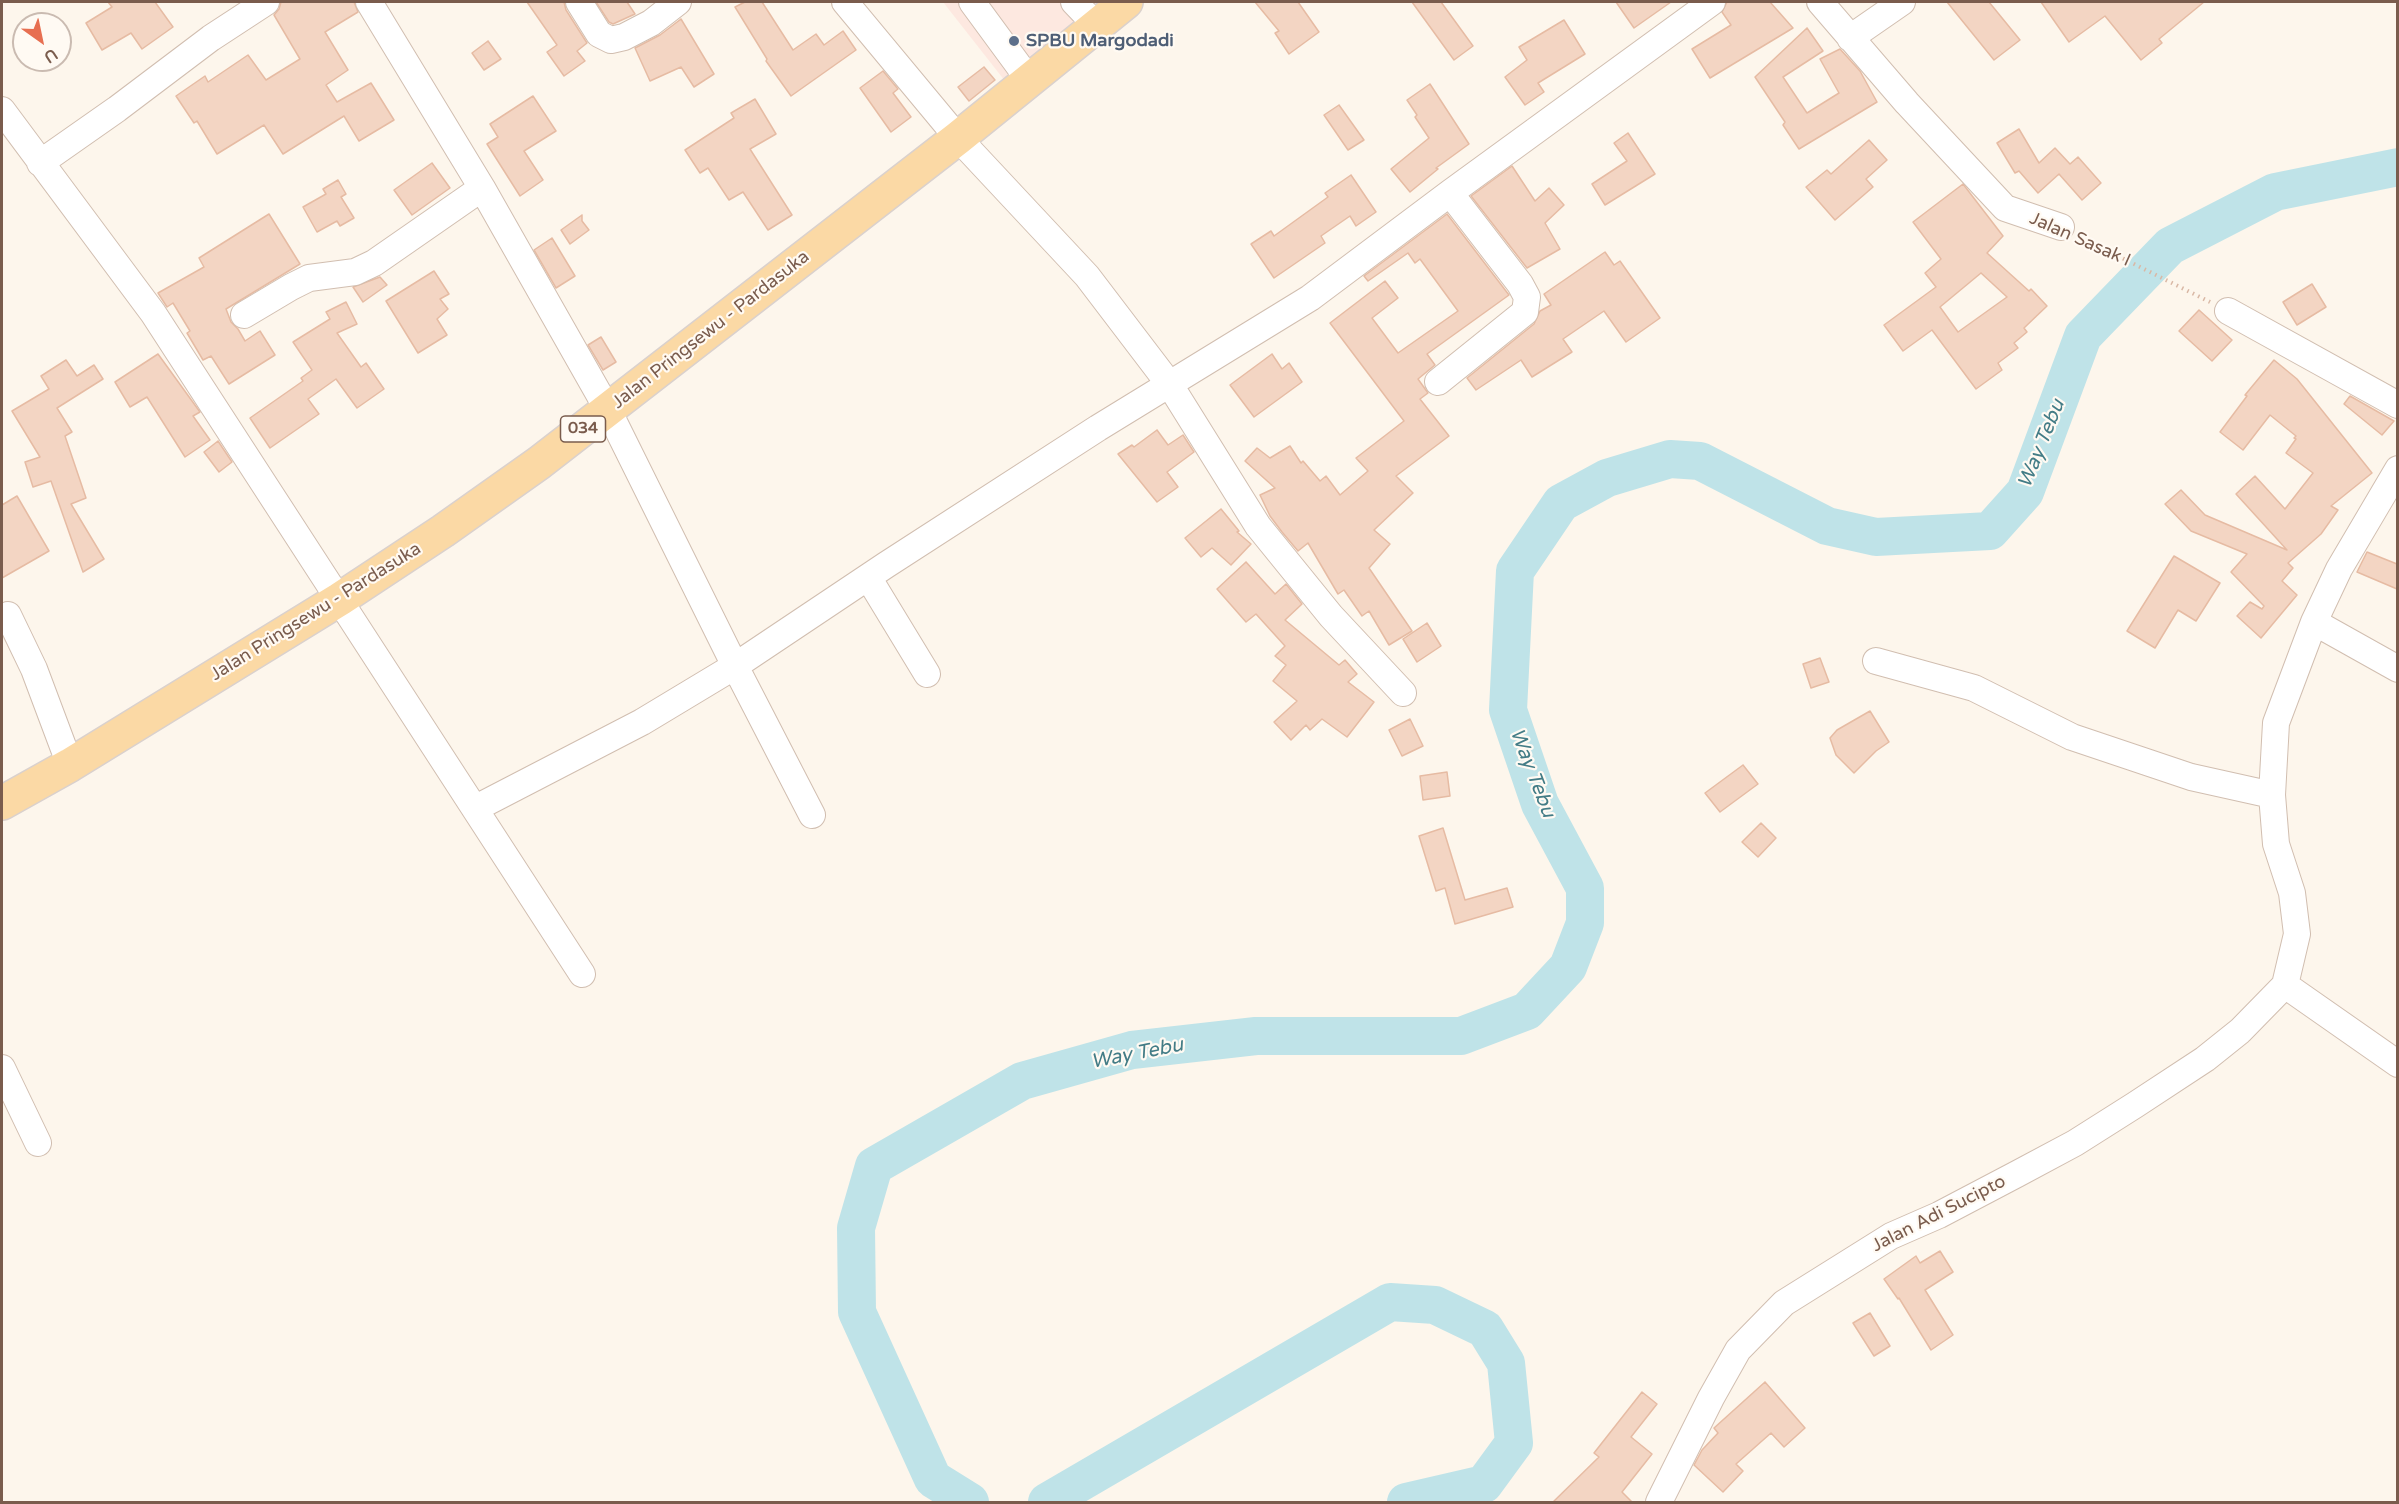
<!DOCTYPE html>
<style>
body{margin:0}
#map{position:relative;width:2399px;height:1504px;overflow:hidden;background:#fdf6ec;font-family:"Varela Round",sans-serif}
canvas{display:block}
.frame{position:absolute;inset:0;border:3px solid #7a5c4d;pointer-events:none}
.north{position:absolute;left:12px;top:12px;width:60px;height:60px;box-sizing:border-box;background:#fffaf3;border:2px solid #cabbb1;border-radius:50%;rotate:147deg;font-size:16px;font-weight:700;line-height:24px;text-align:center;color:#7a5c4d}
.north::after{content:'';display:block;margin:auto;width:21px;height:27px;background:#e76f51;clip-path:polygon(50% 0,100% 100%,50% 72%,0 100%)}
</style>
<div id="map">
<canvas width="2399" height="1504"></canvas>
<div class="frame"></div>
<div class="north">U</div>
</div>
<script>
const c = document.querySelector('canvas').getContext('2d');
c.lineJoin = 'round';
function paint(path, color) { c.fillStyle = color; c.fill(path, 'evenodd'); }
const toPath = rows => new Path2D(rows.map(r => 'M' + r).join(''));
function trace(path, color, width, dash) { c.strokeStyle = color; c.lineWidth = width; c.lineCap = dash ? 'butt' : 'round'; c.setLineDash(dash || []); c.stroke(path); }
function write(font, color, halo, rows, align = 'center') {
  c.font = font + ' "Varela Round",sans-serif'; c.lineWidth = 4.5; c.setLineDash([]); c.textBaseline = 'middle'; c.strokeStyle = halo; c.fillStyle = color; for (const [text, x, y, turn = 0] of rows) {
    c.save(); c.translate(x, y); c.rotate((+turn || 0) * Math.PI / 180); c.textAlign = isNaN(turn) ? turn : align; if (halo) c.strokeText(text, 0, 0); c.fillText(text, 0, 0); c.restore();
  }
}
const commercial = toPath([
 [943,2,1104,2,1005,81]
]);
const river = toPath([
 [970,1502,933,1479,857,1312,856,1228,874,1166,1022,1081,1132,1050,1256,1036,1461,1036,1527,1011,1568,967,1585,923,1585,888,1540,804,1508,710,1515,571,1561,503,1607,478,1670,459,1700,461,1827,526,1876,537,1990,531,2025,492,2083,336,2170,246,2275,192,2398,167],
 [1047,1502,1390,1302,1435,1305,1485,1329,1506,1363,1514,1443,1484,1484,1406,1502]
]);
const building = toPath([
 [108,2,155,2,173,27,142,49,131,33,102,50,86,23,112,7,108,2],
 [281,2,354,2,358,12,325,32,348,70,326,85,337,102,371,83,394,120,359,141,344,116,283,154,264,125,217,154,197,121,194,123,176,96,205,76,208,82,248,55,266,80,300,59,274,15,279,9,281,2],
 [527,2,564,2,566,10,587,43,577,51,585,61,564,76,547,52,557,45,527,2],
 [596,2,627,2,635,14,613,24,609,22,596,2],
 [745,2,762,2,793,50,816,34,824,45,843,31,856,50,791,96,766,61,767,59,735,7,745,2],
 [1255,2,1298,2,1319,32,1289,54,1275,33,1279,31,1255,2],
 [1412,2,1441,2,1473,46,1454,60,1412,2],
 [1616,2,1671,2,1634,28,1616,2],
 [1727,2,1770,2,1793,28,1710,78,1692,49,1731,25,1722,12,1727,2],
 [1947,2,1989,2,2020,40,1994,60,1947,2],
 [2041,2,2204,2,2159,39,2162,43,2141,60,2105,16,2069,42,2041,2],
 [681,19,714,74,694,87,681,67,650,81,635,48,660,35,681,19],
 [1564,20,1585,54,1538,83,1544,92,1525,105,1505,77,1527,60,1519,47,1564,20],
 [1807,28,1823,51,1783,77,1807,113,1839,93,1820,59,1840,49,1860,71,1877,102,1799,149,1783,125,1785,122,1755,77,1807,28],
 [488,41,501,59,484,70,472,53,488,41],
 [984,67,995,80,969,101,958,87,984,67],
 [883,71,898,89,893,93,911,117,891,132,860,88,883,71],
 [1430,84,1469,144,1436,168,1438,169,1410,192,1391,169,1429,138,1415,117,1417,115,1407,100,1430,84],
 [533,96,556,131,524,151,543,180,520,196,487,144,498,137,490,124,533,96],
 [755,99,776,134,750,149,792,215,768,230,743,192,729,200,708,168,700,173,685,150,734,118,731,113,755,99],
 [1339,105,1364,140,1348,150,1324,115,1339,105],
 [2019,129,2039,163,2055,148,2070,164,2078,157,2101,183,2082,200,2059,174,2038,193,2019,171,2015,173,1997,143,2019,129],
 [1628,133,1655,174,1605,205,1592,184,1627,161,1614,143,1628,133],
 [1869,140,1887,160,1866,179,1873,187,1835,220,1806,187,1827,170,1831,174,1869,140],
 [432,163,450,188,412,215,394,190,432,163],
 [1512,166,1535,201,1549,188,1564,205,1545,223,1560,249,1527,268,1471,196,1512,166],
 [1351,175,1376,212,1356,226,1350,216,1321,236,1325,243,1274,278,1251,244,1271,231,1274,236,1328,197,1325,193,1351,175],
 [338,180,346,194,341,197,354,218,340,226,337,221,317,232,303,207,326,194,323,189,338,180],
 [1963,184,2003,236,1987,253,2029,291,2031,289,2047,306,2024,328,2027,332,2014,343,2018,348,1998,363,2002,370,1976,389,1932,330,1903,351,1884,325,1936,287,1925,273,1941,259,1913,222,1963,184],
 [1981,273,2007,297,1958,332,1940,307,1981,273],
 [269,214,300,264,226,309,231,322,238,329,245,341,260,331,275,355,229,384,211,356,203,360,187,333,190,331,173,303,167,307,158,293,204,267,199,258,269,214],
 [1447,214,1509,295,1427,354,1435,365,1418,379,1428,393,1420,399,1449,436,1396,476,1413,493,1374,530,1390,544,1369,568,1412,631,1389,645,1369,611,1362,616,1344,590,1338,594,1308,543,1298,551,1282,532,1270,516,1260,495,1275,488,1245,461,1257,448,1270,458,1290,446,1301,463,1303,461,1320,481,1326,476,1340,495,1368,471,1356,458,1404,421,1330,323,1385,281,1398,298,1372,318,1398,353,1458,311,1420,259,1415,263,1408,253,1368,281,1364,276,1447,214],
 [582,215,582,221,589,230,570,244,561,230,582,215],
 [552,238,575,276,556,288,534,250,552,238],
 [1605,252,1614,265,1620,261,1660,318,1626,342,1604,311,1563,339,1572,352,1532,377,1521,360,1476,390,1467,378,1534,324,1540,311,1551,305,1544,294,1605,252],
 [434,271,449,294,440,299,448,309,437,319,447,335,418,353,386,301,434,271],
 [380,277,387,285,363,302,353,287,380,277],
 [2312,284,2326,307,2297,325,2283,302,2312,284],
 [346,302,357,324,337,333,361,367,366,363,384,389,357,408,336,379,308,399,319,414,270,448,250,418,303,381,301,378,312,370,293,342,330,319,326,312,346,302],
 [2199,310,2232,340,2212,361,2179,331,2199,310],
 [601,337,616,362,603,370,588,345,601,337],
 [158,354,200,412,193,416,210,440,185,457,147,397,130,407,115,382,158,354],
 [1272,354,1282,369,1289,363,1302,382,1254,417,1230,385,1272,354],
 [66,360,77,376,94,365,103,379,57,408,72,432,65,436,86,498,71,504,104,559,83,572,51,481,33,487,25,462,40,457,12,411,49,389,41,376,66,360],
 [2274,360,2297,379,2372,473,2331,506,2338,510,2321,534,2288,563,2293,568,2282,581,2297,595,2261,638,2237,616,2250,602,2262,609,2264,606,2231,572,2247,554,2191,531,2165,504,2181,490,2205,515,2287,550,2236,494,2255,476,2285,509,2313,473,2286,453,2296,439,2294,438,2296,436,2270,415,2243,450,2220,432,2247,396,2245,395,2274,360],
 [2350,396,2394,421,2382,435,2344,404,2350,396],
 [1157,430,1168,445,1183,435,1194,452,1167,472,1178,487,1157,502,1118,454,1132,445,1134,447,1157,430],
 [218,441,232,462,219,472,204,452,218,441],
 [17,496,49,551,2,578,2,505,17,496],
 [1221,509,1239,531,1237,532,1251,544,1231,565,1212,548,1201,557,1185,538,1221,509],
 [2367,552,2397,564,2397,589,2357,572,2367,552],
 [2174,556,2220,583,2196,621,2178,610,2155,648,2127,631,2174,556],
 [1246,562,1275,594,1286,584,1302,604,1285,620,1339,665,1345,660,1357,674,1348,682,1374,702,1347,737,1322,719,1310,730,1306,725,1291,740,1274,722,1297,701,1273,681,1286,665,1275,656,1285,646,1256,614,1246,622,1217,589,1246,562],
 [1427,623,1441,646,1417,662,1403,639,1427,623],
 [1820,658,1829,682,1811,688,1803,664,1820,658],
 [1870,711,1889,742,1876,751,1854,773,1836,755,1830,738,1837,730,1870,711],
 [1410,719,1423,746,1402,756,1389,730,1410,719],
 [1743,765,1758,784,1720,812,1705,793,1743,765],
 [1447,772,1450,796,1423,800,1420,776,1447,772],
 [1761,823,1776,838,1758,857,1742,842,1761,823],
 [1443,828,1465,900,1507,888,1513,907,1455,924,1445,888,1436,891,1419,836,1443,828],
 [1940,1251,1953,1272,1925,1290,1953,1335,1931,1350,1899,1298,1898,1299,1884,1279,1916,1256,1920,1263,1940,1251],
 [1870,1313,1890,1346,1874,1356,1853,1323,1870,1313],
 [1765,1382,1805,1428,1784,1447,1771,1433,1736,1464,1743,1471,1723,1492,1694,1465,1702,1450,1718,1433,1714,1428,1765,1382],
 [1642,1392,1657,1404,1631,1437,1652,1454,1622,1492,1633,1503,1552,1503,1599,1457,1594,1453,1642,1392]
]);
const path = toPath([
 [2080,237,2210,302]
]);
const minor = toPath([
 [369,2,482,188,608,410,735,666,812,815],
 [579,2,599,34,611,40,624,37,651,23,678,2],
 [845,2,958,138,1087,276,1170,385,1258,526,1331,616,1403,693],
 [972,2,1030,81],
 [1074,2,1096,25],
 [1820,2,1907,103,2005,208,2061,227],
 [1850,38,1902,2],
 [2,110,153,313,582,974],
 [40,163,117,109,211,38,266,2],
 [2228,311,2398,405],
 [244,315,291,287,309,278,355,272,374,263,482,188],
 [1438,382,1525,312,1527,297,1520,284,1450,193],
 [868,577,927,674],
 [8,615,34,669,70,765],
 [2314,622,2398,669],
 [1876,661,1974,688,2072,737,2191,777,2272,795],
 [476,808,642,722,735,666,886,565,1098,428,1310,298,1450,193,1712,2],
 [2285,985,2297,934,2292,893,2276,844,2272,795,2276,723,2314,622,2339,569,2398,469],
 [2285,985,2398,1064],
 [2,1068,38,1143],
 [1659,1502,1711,1398,1738,1350,1784,1303,1891,1236,1939,1215,2017,1174,2075,1143,2135,1105,2205,1059,2240,1031,2285,985]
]);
const major = toPath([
 [2,803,70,765,340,599,443,531,539,463,958,138,1126,2]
]);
const markers = [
 [1014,41,6,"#5c6f8a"]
];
const shields = [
 [583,429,45]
];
const shieldNames = [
 ["034",583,429]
];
const serviceNames = [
 ["SPBU Margodadi",1026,41]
];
const streetNames = [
 ["Jalan Sasak I",2080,240,24],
 ["Jalan Pringsewu - Pardasuka",711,330,-38],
 ["Jalan Pringsewu - Pardasuka",316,612,-32],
 ["Jalan Adi Sucipto",1939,1214,-27]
];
const waterNames = [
 ["Way Tebu",2042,444,-68],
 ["Way Tebu",1532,773,69],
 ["Way Tebu",1137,1054,-11]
];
paint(commercial, '#fde8e0');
trace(river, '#bfe3e8', 38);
paint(building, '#f3d5c3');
trace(building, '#e6bba3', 1.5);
trace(minor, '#d1beb0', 28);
trace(major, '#dad1cd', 36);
trace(path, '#d9b8a5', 4, [1.5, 4.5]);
trace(minor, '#fff', 26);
trace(major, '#fbd9a5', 33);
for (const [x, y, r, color] of markers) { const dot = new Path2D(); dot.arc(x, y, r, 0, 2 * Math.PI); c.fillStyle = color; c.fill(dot); trace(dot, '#fffaf3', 2); }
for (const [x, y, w] of shields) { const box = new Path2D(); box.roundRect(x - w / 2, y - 13, w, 26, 4.5); c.fillStyle = '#fffaf3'; c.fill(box); trace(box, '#7a5c4d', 1.5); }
write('bold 16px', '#7a5c4d', null, shieldNames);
write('bold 18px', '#4e5e75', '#fffaf3', serviceNames, 'left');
write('18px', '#7a5c4d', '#fffaf3', streetNames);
write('italic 20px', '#437c86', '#fffaf3', waterNames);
</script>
